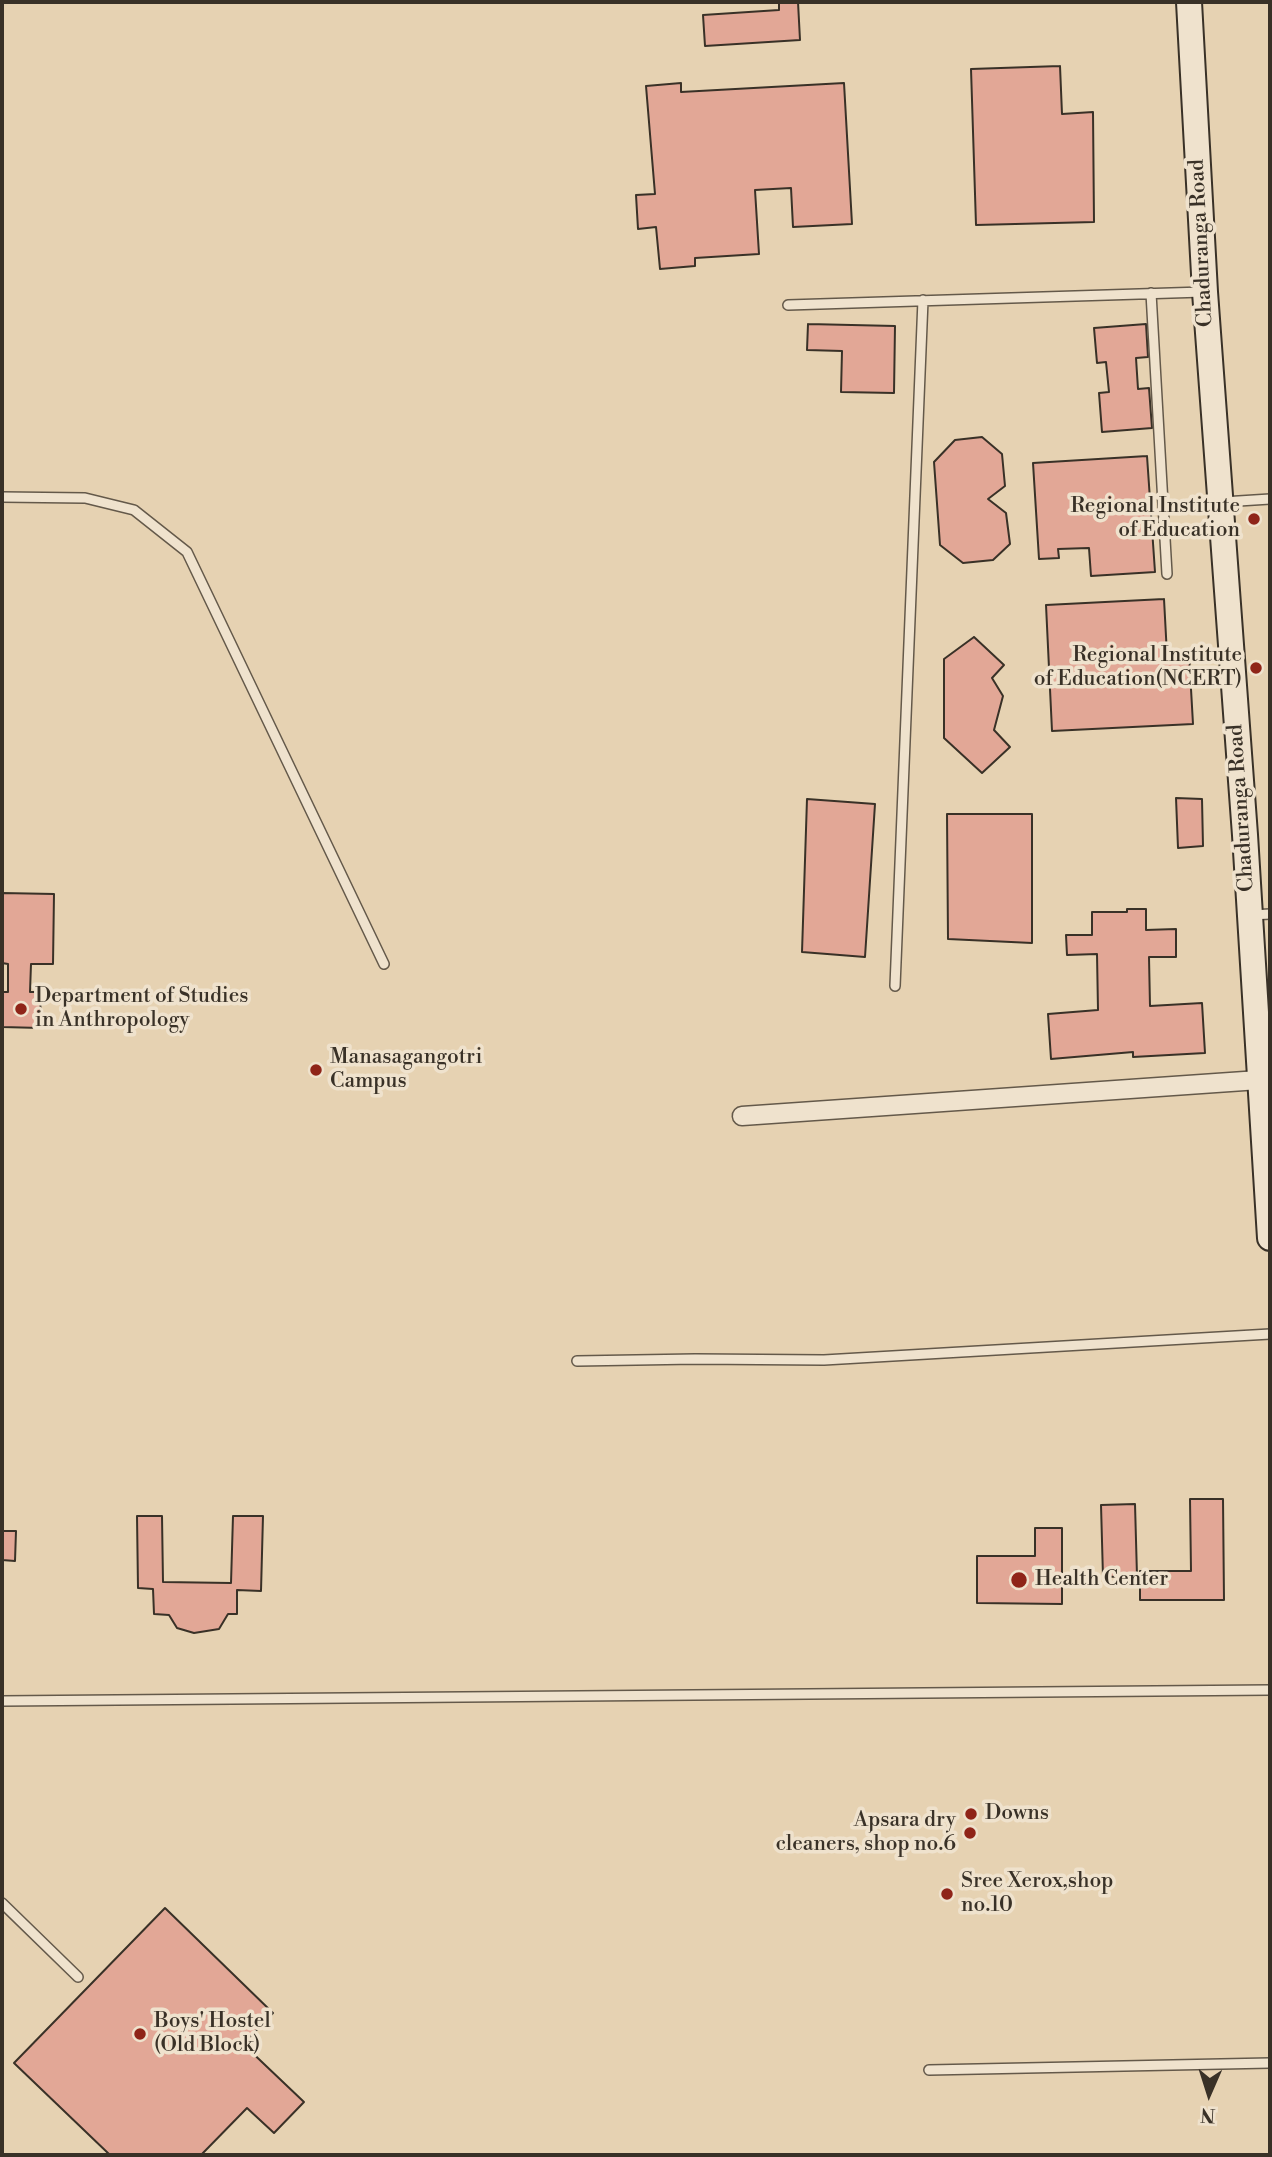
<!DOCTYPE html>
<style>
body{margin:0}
#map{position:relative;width:1272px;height:2157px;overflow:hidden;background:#e6d2b2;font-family:"Libre Bodoni",serif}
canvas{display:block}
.frame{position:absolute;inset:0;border:4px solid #393127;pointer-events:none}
.north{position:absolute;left:1174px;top:2059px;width:70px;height:70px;-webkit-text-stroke:5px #efe2cd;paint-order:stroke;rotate:183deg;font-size:19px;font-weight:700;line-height:28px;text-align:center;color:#393127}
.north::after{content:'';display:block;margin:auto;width:24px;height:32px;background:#393127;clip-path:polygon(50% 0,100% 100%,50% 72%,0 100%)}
</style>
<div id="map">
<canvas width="1272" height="2157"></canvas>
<div class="frame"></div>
<div class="north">N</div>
</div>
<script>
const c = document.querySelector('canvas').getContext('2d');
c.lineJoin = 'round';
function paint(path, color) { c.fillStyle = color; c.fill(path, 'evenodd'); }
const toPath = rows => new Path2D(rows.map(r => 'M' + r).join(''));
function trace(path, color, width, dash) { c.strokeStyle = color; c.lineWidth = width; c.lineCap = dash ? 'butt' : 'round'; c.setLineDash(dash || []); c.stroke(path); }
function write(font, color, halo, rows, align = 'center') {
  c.font = font + ' "Libre Bodoni",serif'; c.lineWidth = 7; c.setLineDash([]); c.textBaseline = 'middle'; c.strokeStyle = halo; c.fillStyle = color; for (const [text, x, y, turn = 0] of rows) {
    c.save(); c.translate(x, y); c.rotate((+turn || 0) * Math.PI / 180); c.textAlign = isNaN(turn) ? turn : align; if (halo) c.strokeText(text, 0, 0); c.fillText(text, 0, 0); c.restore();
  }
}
const building = toPath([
 [779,2,798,2,800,40,705,46,703,15,779,10,779,2],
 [1060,66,1062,114,1093,112,1094,222,976,225,971,69,1060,66],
 [681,83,681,92,844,83,852,224,793,227,791,188,755,190,759,254,695,258,695,266,660,269,656,227,638,229,636,195,655,194,646,86,681,83],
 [808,324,895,326,894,393,841,392,842,351,807,350,808,324],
 [1146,324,1148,357,1136,358,1138,389,1149,388,1152,428,1102,432,1099,393,1109,392,1106,362,1097,363,1094,328,1146,324],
 [982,437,1002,454,1005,486,988,499,1006,513,1010,544,993,560,963,563,940,545,934,462,955,440,982,437],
 [1147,456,1155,572,1091,576,1089,548,1058,549,1059,558,1039,559,1033,463,1147,456],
 [1164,599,1167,655,1189,654,1193,724,1052,731,1046,605,1164,599],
 [974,637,1004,665,992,678,1003,696,994,730,1010,747,982,773,944,738,944,659,974,637],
 [1176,798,1202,799,1203,846,1178,848,1176,798],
 [807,799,875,804,865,957,802,952,807,799],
 [947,814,1032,814,1032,943,948,939,947,814],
 [2,893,54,894,53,964,31,964,30,992,40,992,41,1028,2,1027,2,992,8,992,8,964,2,963,2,893],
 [1127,909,1146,909,1146,930,1176,929,1176,957,1149,957,1150,1006,1202,1003,1205,1053,1133,1057,1133,1052,1051,1059,1048,1014,1098,1010,1097,954,1067,955,1066,935,1092,935,1092,912,1127,912,1127,909],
 [1190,1499,1223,1499,1224,1600,1140,1600,1140,1571,1191,1571,1190,1499],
 [1135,1504,1137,1576,1103,1577,1101,1505,1135,1504],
 [137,1516,162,1516,163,1582,231,1583,233,1516,263,1516,261,1591,237,1590,237,1614,228,1614,219,1629,194,1633,177,1628,169,1615,154,1614,153,1589,138,1588,137,1516],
 [1035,1528,1062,1528,1062,1604,977,1603,977,1556,1035,1556,1035,1528],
 [2,1531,16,1531,15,1561,2,1560,2,1531],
 [165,1908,273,2013,243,2044,304,2102,274,2133,247,2108,201,2155,110,2155,14,2063,165,1908]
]);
const lane = toPath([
 [1151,293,1167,574],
 [788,305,1203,292],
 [2,497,85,498,134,510,187,552,384,964],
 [1223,502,1270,499],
 [1251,915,1270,914],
 [895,986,923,300],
 [577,1361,695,1359,824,1360,1270,1334],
 [2,1701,1270,1690],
 [2,1903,78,1977],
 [929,2070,1270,2063]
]);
const street = toPath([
 [742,1116,1259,1080]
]);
const secondary = toPath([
 [1189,2,1205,292,1245,835,1270,1238]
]);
const markers = [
 [1254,519,7,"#8f2418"],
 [1256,668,7,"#8f2418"],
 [21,1009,7,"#8f2418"],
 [316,1070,7,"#8f2418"],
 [1019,1580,9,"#8f2418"],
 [971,1814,7,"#8f2418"],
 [970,1833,7,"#8f2418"],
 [947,1894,7,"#8f2418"],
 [140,2034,7,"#8f2418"]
];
const streetNames = [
 ["Chaduranga Road",1202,243,-93],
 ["Chaduranga Road",1242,808,-94]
];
const poiNames = [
 ["Regional Institute",1240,507,"right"],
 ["of Education",1240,531,"right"],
 ["Regional Institute",1242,656,"right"],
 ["of Education(NCERT)",1242,680,"right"],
 ["Department of Studies",35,997],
 ["in Anthropology",35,1021],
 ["Manasagangotri",330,1058],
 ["Campus",330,1082],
 ["Health Center",1035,1580],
 ["Downs",985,1814],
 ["Apsara dry",956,1821,"right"],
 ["cleaners, shop no.6",956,1845,"right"],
 ["Sree Xerox,shop",961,1882],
 ["no.10",961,1906],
 ["Boys' Hostel",154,2022],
 ["(Old Block)",154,2046]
];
paint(building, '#e2a796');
trace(building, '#393127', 2);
trace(lane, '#64594a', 12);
trace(street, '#64594a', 21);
trace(secondary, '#393127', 28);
trace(lane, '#efe2cd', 9);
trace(street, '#efe2cd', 18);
trace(secondary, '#efe2cd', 24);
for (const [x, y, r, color] of markers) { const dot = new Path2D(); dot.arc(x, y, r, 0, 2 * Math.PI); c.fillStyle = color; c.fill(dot); trace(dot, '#efe2cd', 2.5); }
write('21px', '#393127', '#efe2cd', streetNames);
write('21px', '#393127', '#efe2cd', poiNames, 'left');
</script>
